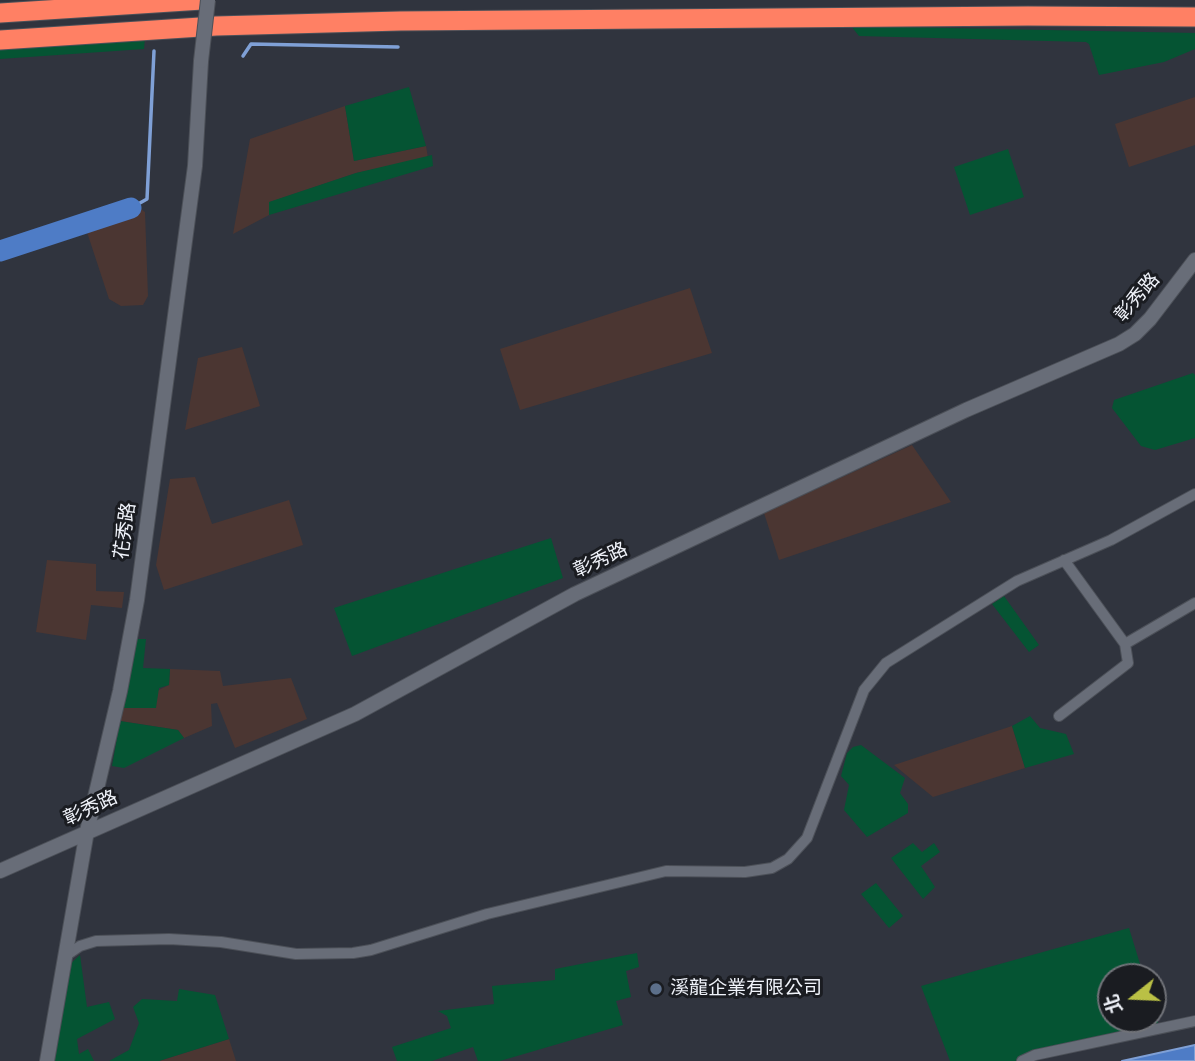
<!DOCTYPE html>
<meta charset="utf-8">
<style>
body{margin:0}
#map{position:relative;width:1195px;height:1061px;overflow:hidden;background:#30343e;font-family:"Roboto Condensed","Noto Sans TC",sans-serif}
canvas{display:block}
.north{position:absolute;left:1097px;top:963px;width:70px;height:70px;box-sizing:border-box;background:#1a1c21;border:2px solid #707278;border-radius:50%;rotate:252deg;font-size:19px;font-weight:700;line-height:28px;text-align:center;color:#f0f3fa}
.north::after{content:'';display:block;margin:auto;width:24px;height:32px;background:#bac045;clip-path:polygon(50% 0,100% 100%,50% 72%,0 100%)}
</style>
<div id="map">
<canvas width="1195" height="1061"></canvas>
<div class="north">北</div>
</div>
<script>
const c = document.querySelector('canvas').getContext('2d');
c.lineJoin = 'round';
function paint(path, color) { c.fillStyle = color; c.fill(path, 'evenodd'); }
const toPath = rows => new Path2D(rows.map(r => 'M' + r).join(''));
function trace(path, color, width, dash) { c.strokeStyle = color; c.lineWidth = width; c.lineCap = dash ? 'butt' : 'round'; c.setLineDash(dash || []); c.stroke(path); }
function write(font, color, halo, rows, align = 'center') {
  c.font = font + ' "Roboto Condensed","Noto Sans TC",sans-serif'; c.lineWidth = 6; c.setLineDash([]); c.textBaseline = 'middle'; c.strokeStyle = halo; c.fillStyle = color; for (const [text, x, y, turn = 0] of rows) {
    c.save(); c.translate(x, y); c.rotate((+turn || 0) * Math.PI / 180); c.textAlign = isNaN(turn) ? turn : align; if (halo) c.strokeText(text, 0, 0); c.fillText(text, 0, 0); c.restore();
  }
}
const industrial = toPath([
 [1195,97,1195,145,1129,167,1115,124],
 [345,106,354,161,426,146,428,158,356,173,270,202,269,215,233,234,250,139],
 [136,205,145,212,148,296,143,305,121,306,109,299,84,223],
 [690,288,712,353,520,410,500,349],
 [242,347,260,406,185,430,198,358],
 [912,445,951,502,779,560,764,513],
 [195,477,212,524,289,500,303,545,164,590,156,565,170,479],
 [47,560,96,564,96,591,124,592,122,608,91,605,86,640,36,632],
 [170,669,220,671,223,686,291,678,307,719,235,748,217,703,211,704,212,726,184,738,178,730,120,721,122,708,169,685],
 [1012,726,1025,768,933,797,894,765],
 [229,1039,236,1061,159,1061]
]);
const green = toPath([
 [851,26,1195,33,1195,49,1164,62,1099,75,1089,44,1086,42,859,36],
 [145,38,144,49,0,59,0,49],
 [409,87,426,146,354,161,345,106],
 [1008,149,1024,197,970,215,954,167],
 [432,155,433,166,269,215,269,202,356,173],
 [1193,373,1195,375,1195,438,1155,450,1141,446,1112,408,1114,400],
 [551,538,563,578,352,656,334,608],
 [1004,596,1039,645,1029,652,992,604],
 [134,639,146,639,143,668,170,669,169,685,159,688,156,708,122,708],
 [1030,716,1040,728,1066,734,1074,754,1025,768,1012,726],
 [120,721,178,730,184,738,124,768,112,766],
 [861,745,905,778,900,793,908,804,908,813,867,837,844,810,849,785,841,776,847,753,853,747],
 [913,843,922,852,934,843,940,852,921,866,935,887,923,899,891,858],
 [876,883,903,916,889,928,861,894],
 [1129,928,1144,977,1111,977,1111,1019,1153,1019,1153,1005,1159,1026,1022,1061,950,1061,921,986],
 [637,953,639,967,626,971,631,997,616,1001,623,1025,500,1061,478,1061,473,1047,432,1061,397,1061,392,1047,451,1028,447,1016,438,1011,494,1004,492,986,555,980,555,969],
 [80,955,87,1007,109,1002,115,1019,77,1039,79,1054,88,1049,94,1061,49,1061,69,965],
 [179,989,215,995,229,1039,159,1061,109,1061,129,1050,139,1023,133,1007,142,999,177,1001]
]);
const water = toPath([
 [1195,1045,1195,1061,1122,1061,1195,1045]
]);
const stream = toPath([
 [243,56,251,44,398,47],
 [131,208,147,199,154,51]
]);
const river = toPath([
 [0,251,131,208]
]);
const street = toPath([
 [1064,560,1125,644],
 [1059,716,1128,663,1125,644,1195,603],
 [64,957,80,946,96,941,169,939,221,942,296,954,353,953,371,950,487,914,666,871,745,872,772,868,788,859,807,838,864,690,886,663,1017,581,1111,540,1195,494],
 [1022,1061,1035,1055,1195,1021]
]);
const secondary = toPath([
 [0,871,355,714,575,594,966,410,1119,344,1135,334,1150,319,1195,260],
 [47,1061,87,831,120,691,137,600,195,166,201,61]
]);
const highway = toPath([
 [0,13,202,0],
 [0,40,216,26,400,21,1028,16,1195,17]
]);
const secondaryBridge = toPath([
 [201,61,208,0]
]);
const markers = [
 [656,989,7,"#5c6f8a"]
];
const streetNames = [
 ["彰秀路",1138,298,-49],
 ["花秀路",126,531,-82],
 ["彰秀路",601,561,-25],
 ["彰秀路",91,809,-25]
];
const poiNames = [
 ["溪龍企業有限公司",670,989]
];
paint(industrial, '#4b3632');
paint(green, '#055433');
paint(water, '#4e7cc6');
trace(water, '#7fa0d6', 2);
trace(stream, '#7fa0d6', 3.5);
trace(river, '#4e7cc6', 21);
trace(street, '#4c5058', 12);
trace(secondary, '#4c5058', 16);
trace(highway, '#4c5058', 21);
trace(street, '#686d78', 10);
trace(secondary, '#686d78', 14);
trace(highway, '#ff8064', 19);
trace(secondaryBridge, '#4c5058', 16, []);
trace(secondaryBridge, '#686d78', 14);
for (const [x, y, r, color] of markers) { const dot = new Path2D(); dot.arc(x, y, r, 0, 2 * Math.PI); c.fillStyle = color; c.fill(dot); trace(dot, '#1a1c21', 2.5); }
write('19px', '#f0f3fa', '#1a1c21', streetNames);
write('19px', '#f0f3fa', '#1a1c21', poiNames, 'left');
</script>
